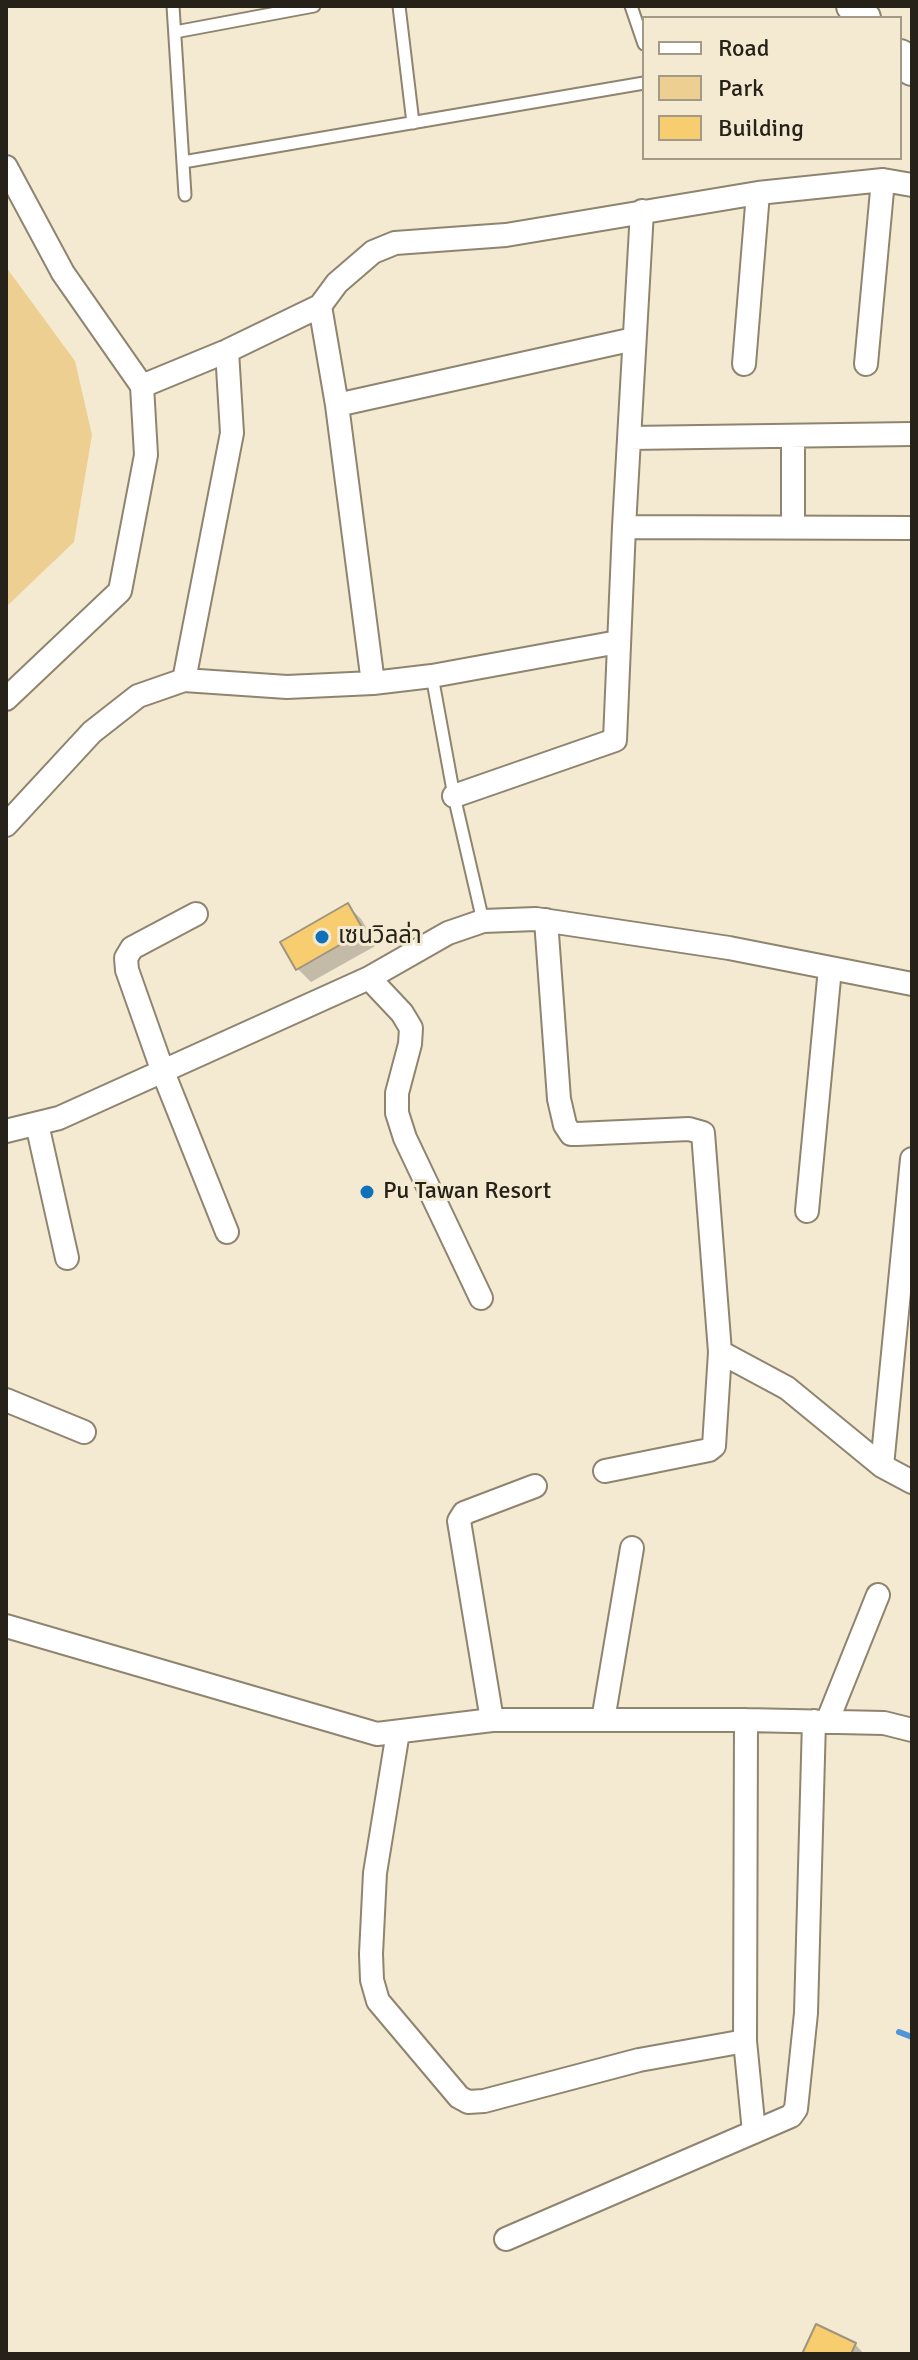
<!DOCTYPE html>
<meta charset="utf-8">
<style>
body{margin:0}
#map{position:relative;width:918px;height:2360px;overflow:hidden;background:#f4e9d1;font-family:Signika,sans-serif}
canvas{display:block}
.frame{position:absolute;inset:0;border:8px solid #262219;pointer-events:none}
.legend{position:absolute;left:642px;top:16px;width:260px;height:144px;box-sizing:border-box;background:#f4e9d1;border:2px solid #a29987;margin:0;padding:10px 14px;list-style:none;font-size:24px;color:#262219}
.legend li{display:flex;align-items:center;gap:16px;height:40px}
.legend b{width:40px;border:2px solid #a29987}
</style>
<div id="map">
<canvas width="918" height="2360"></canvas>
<div class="frame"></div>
<ul class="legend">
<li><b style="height:10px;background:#fff"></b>Road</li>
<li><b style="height:22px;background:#edd091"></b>Park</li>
<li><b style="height:22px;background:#f7cd6f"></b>Building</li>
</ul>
</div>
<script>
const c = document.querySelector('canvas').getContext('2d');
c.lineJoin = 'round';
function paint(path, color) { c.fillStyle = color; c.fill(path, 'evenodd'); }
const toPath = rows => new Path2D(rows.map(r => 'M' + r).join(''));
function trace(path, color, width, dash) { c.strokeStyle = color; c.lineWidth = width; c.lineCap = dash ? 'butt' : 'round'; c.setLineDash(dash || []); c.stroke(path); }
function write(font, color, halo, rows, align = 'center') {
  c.font = font + ' Signika,"Noto Sans Thai",sans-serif'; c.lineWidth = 6; c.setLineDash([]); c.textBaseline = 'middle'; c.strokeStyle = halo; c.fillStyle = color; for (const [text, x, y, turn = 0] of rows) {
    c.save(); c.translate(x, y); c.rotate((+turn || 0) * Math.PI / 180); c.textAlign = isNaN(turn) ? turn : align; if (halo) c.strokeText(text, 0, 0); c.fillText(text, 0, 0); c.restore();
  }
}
const green = toPath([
 [6,267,75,361,92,435,74,542,6,607]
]);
const shadow = toPath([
 [348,906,361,919,377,945,311,982,298,969],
 [855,2344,864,2354,805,2354]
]);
const stream = toPath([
 [899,2032,912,2037]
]);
const building = toPath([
 [348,903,364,931,296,970,280,942,348,903],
 [816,2324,856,2343,851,2354,802,2354,816,2324]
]);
const service = toPath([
 [173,6,185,195],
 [399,6,413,123],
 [631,6,644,44],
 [175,32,314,6],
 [183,162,644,83],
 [432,676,454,796,483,921]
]);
const minor = toPath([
 [6,167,63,273,142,386,146,455,120,591,6,699],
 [320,306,337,405,373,683],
 [744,364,758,193],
 [866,364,883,180],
 [142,386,227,351,320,306,337,283,373,252,395,243,506,235,758,193,883,180,912,185],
 [337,405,634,339],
 [630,438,912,434],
 [793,526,793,437],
 [624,527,912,528],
 [184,680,232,433,227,351],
 [454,796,615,740,624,527,642,211],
 [6,825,92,732,138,696,184,680,287,687,373,683,432,676,618,642],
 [196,914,132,948,126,958,127,970,163,1072,227,1232],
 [546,920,559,1099,565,1125,571,1134,577,1134,689,1129,703,1133,720,1352,787,1388,882,1466,912,1482],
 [369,978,402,1013,411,1028,410,1044,397,1093,397,1113,405,1138,481,1298],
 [37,1124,67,1258],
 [6,1131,59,1118,369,978,448,933,483,921,536,919,729,948,912,984],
 [807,1211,830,968],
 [6,1400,84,1432],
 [882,1466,912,1159],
 [605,1471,709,1450,714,1446,720,1352],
 [6,1626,377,1734,492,1720,746,1720,884,1723,912,1730],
 [492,1720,459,1521,464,1513,535,1486],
 [603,1720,632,1548],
 [746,1720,745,2041,754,2132],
 [827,1722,878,1595],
 [398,1732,375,1873,371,1954,372,1980,378,2001,459,2097,468,2102,484,2101,639,2060,745,2041],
 [506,2239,791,2116,796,2109,806,2013,814,1721]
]);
const secondary = toPath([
 [853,6,864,18],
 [900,56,912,69]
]);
const markers = [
 [322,937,8,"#1170bc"],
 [367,1192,8,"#1170bc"]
];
const poiNames = [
 ["เซนวิลล่า",338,937],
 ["Pu Tawan Resort",383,1192]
];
paint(green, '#edd091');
paint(shadow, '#0003');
trace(stream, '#5195d8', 6);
paint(building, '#f7cd6f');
trace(building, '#9f947f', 2);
trace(service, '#8f846f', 15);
trace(minor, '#8f846f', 26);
trace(secondary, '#8f846f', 36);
trace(service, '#fff', 11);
trace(minor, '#fff', 22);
trace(secondary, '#fff', 32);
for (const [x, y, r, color] of markers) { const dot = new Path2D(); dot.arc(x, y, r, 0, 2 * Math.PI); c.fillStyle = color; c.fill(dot); trace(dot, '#f4e9d1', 3); }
write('24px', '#262219', '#f4e9d1', poiNames, 'left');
</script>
